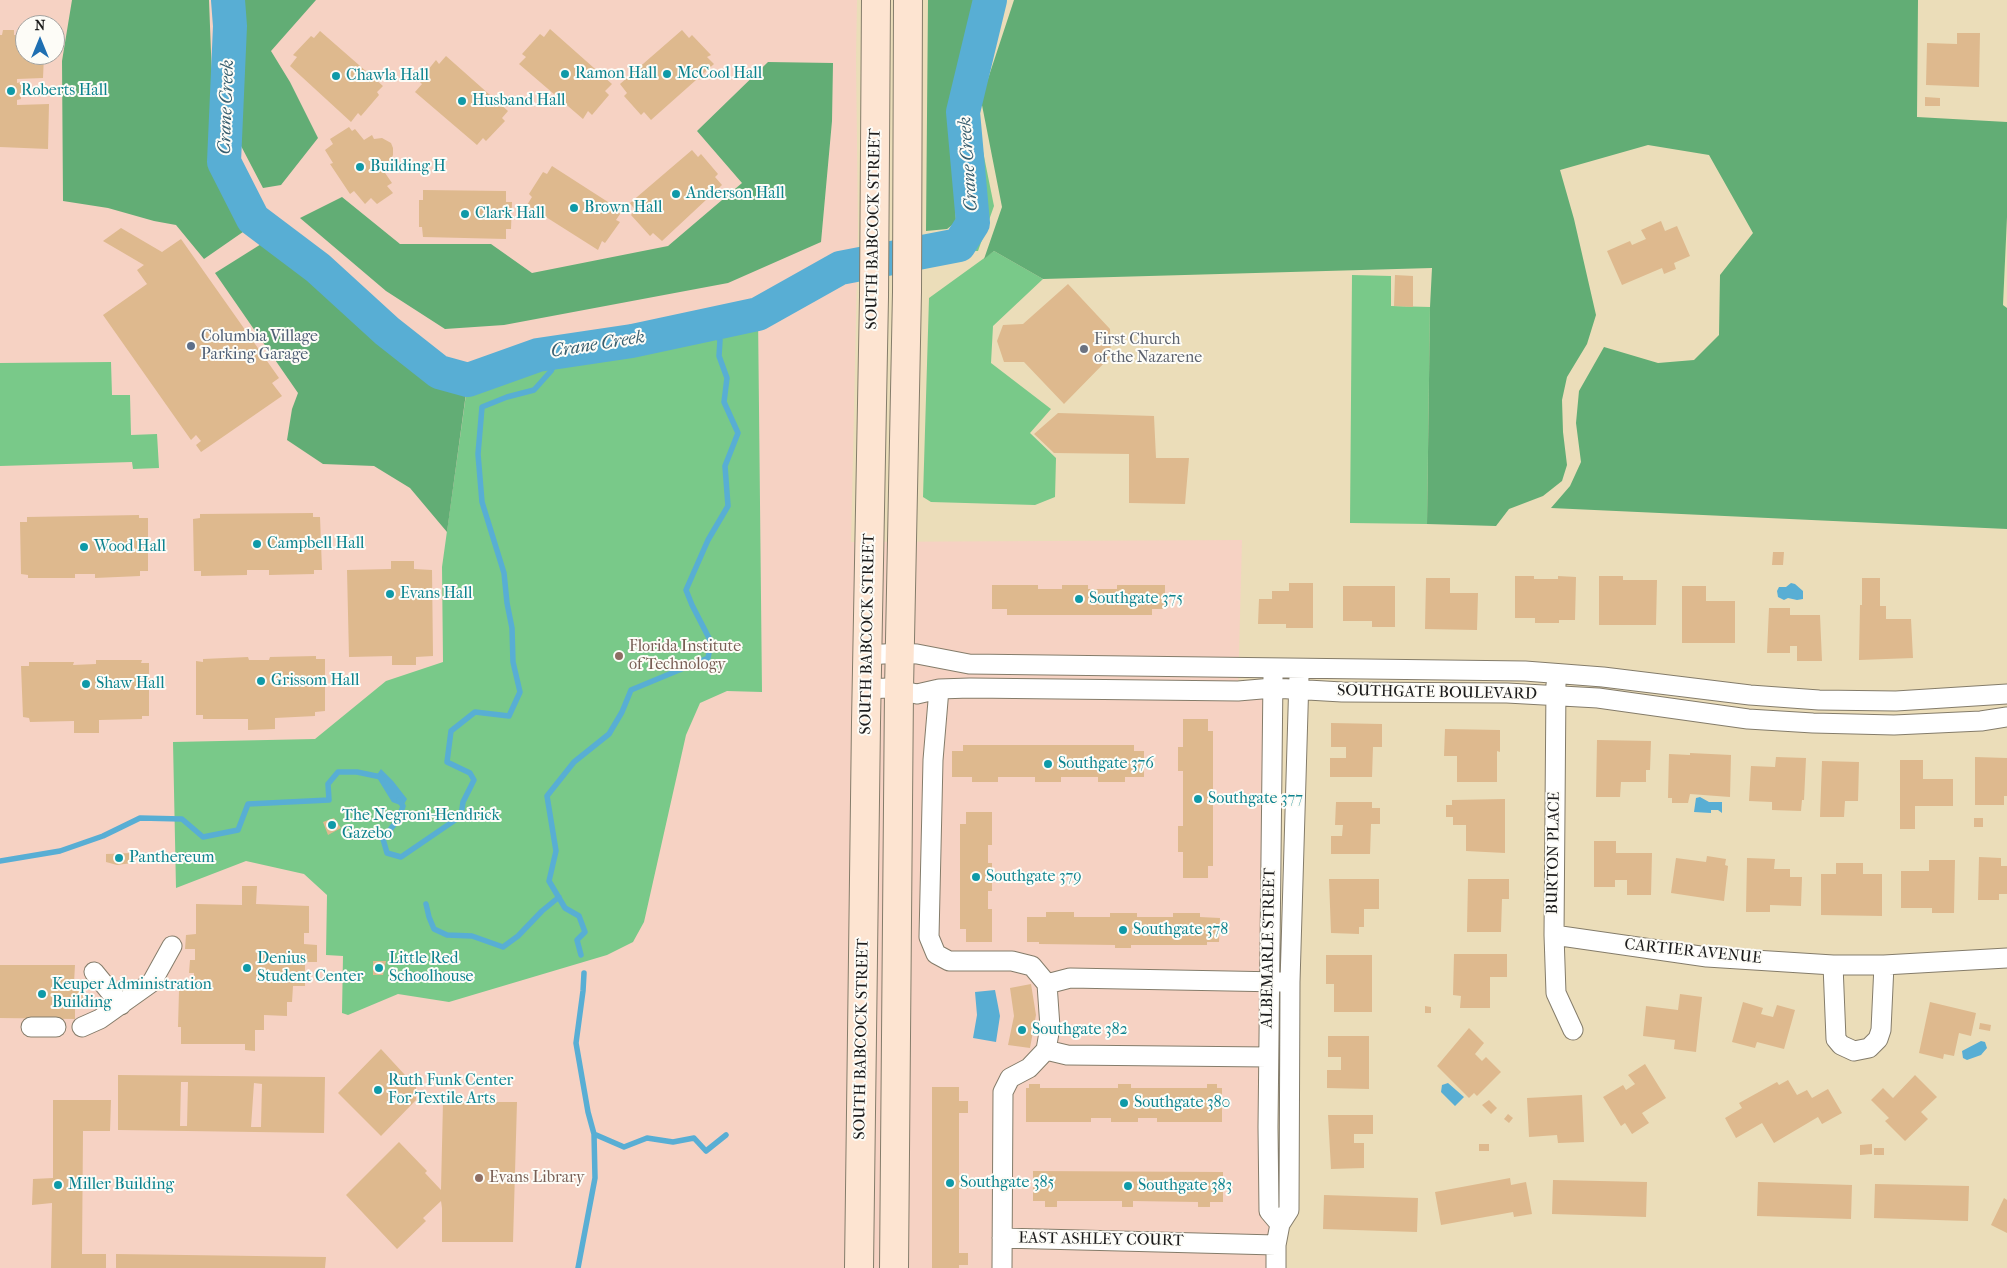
<!DOCTYPE html>
<style>
body{margin:0}
#map{position:relative;width:2007px;height:1268px;overflow:hidden;background:#ebddb9;font-family:"IM FELL French Canon",serif}
canvas{display:block}
.north{position:absolute;left:15px;top:15px;width:50px;height:50px;box-sizing:border-box;background:#fdfcf7;border:1px solid #a3a29f;border-radius:50%;rotate:0deg;font-size:14px;font-weight:700;line-height:20px;text-align:center;color:#1c1c1c}
.north::after{content:'';display:block;margin:auto;width:18px;height:22px;background:#1f6fb2;clip-path:polygon(50% 0,100% 100%,50% 72%,0 100%)}
</style>
<div id="map">
<canvas width="2007" height="1268"></canvas>
<div class="north">N</div>
</div>
<script>
const c = document.querySelector('canvas').getContext('2d');
c.lineJoin = 'round';
function paint(path, color) { c.fillStyle = color; c.fill(path, 'evenodd'); }
const toPath = rows => new Path2D(rows.map(r => 'M' + r).join(''));
function trace(path, color, width, dash) { c.strokeStyle = color; c.lineWidth = width; c.lineCap = dash ? 'butt' : 'round'; c.setLineDash(dash || []); c.stroke(path); }
function write(font, color, halo, rows, align = 'center') {
  c.font = font + ' "IM FELL French Canon",serif'; c.lineWidth = 4; c.setLineDash([]); c.textBaseline = 'middle'; c.strokeStyle = halo; c.fillStyle = color; for (const [text, x, y, turn = 0] of rows) {
    c.save(); c.translate(x, y); c.rotate((+turn || 0) * Math.PI / 180); c.textAlign = isNaN(turn) ? turn : align; if (halo) c.strokeText(text, 0, 0); c.fillText(text, 0, 0); c.restore();
  }
}
const built = toPath([
 [0,0,857,0,856,59,858,229,851,542,1242,540,1238,691,1282,691,1278,981,1279,1035,1275,1058,1277,1126,1276,1268,0,1268],
 [25,25,55,25,55,55,25,55]
]);
const green = toPath([
 [990,0,1006,0,973,102,994,206,978,251,917,252,919,236,924,240,950,238,964,225,962,109,969,96],
 [994,251,1043,279,993,326,991,363,1051,409,1030,433,1056,458,1055,497,1035,505,931,502,923,497,929,298],
 [1352,275,1391,276,1391,306,1430,307,1427,524,1350,523],
 [758,314,762,692,727,691,700,703,686,735,644,922,633,942,607,955,449,1002,398,994,348,1015,342,1013,343,956,326,955,327,895,304,874,246,861,176,888,173,742,315,739,386,681,443,662,442,567,468,380,538,355,632,341],
 [111,362,112,395,130,395,131,435,157,434,159,468,133,469,132,462,0,466,0,363]
]);
const forest = toPath([
 [72,0,209,0,215,157,233,194,253,225,204,259,176,225,154,221,108,208,63,201,62,61],
 [244,0,316,0,271,51,290,82,318,138,281,185,263,188,240,144,239,49],
 [928,0,981,0,961,94,954,107,954,181,956,222,947,229,926,231],
 [1014,0,1918,0,1917,117,2007,122,2007,217,2003,305,2007,308,2007,529,1551,508,1570,486,1581,462,1576,423,1579,391,1604,347,1658,363,1694,360,1719,335,1720,275,1753,233,1709,155,1648,145,1560,170,1574,219,1596,315,1587,344,1567,377,1562,400,1563,432,1567,465,1562,481,1543,496,1509,509,1496,526,1427,524,1430,307,1432,268,1043,279,994,251,984,259,1002,207,981,100],
 [768,62,833,63,832,121,821,242,728,283,504,325,445,329,386,291,300,218,342,197,400,244,491,244,532,273,668,246,742,183,697,131],
 [266,241,426,380,466,393,447,532,410,488,374,466,323,464,287,440,292,409,298,393,215,273]
]);
const water = toPath([
 [1791,583,1795,584,1803,591,1803,599,1797,600,1788,598,1784,600,1778,597,1777,591,1779,587,1786,587],
 [381,769,393,781,407,799,403,806,392,802,376,776],
 [1700,797,1709,802,1722,802,1722,813,1718,810,1711,810,1711,813,1694,812,1696,798],
 [995,990,1000,1016,996,1042,973,1038,977,1015,975,992],
 [1981,1041,1985,1042,1987,1048,1981,1055,1967,1060,1963,1058,1962,1051],
 [1448,1083,1464,1097,1455,1106,1441,1092,1442,1085]
]);
const stream = toPath([
 [399,800,403,806,399,818,383,839,387,853,401,857,461,816,463,802,474,780,470,773,447,762,451,731,475,712,509,716,520,692,513,662,512,628,507,603,504,573,482,502,478,454,482,407,507,397,534,390,551,371,560,352],
 [0,861,60,851,103,836,140,818,182,819,203,837,238,830,248,804,329,800,328,784,338,772,357,772,381,777,383,779],
 [426,904,429,917,434,929,447,935,472,936,503,947,518,936,542,911,559,897],
 [581,955,577,940,585,932,579,916,565,908,549,881,556,851,547,796,574,762,609,734,622,712,631,690,708,658,711,642,692,605,686,590,708,540,728,506,725,466,738,433,724,402,727,378,719,356,720,340,707,325],
 [594,1134,624,1147,647,1138,673,1142,694,1138,706,1151,726,1135],
 [578,1268,595,1178,594,1134,588,1112,576,1043,583,991,584,973]
]);
const river = toPath([
 [228,0,230,26,224,162,253,219,318,268,387,331,439,372,468,380,538,355,632,341,758,314,840,268,959,245,973,223,963,112,990,0]
]);
const building = toPath([
 [550,29,612,84,605,91,609,95,592,115,588,111,583,119,519,64,526,57,522,54,540,34,544,37],
 [3,30,14,30,14,35,25,35,25,55,44,55,43,78,17,79,17,83,21,82,21,99,17,100,17,105,49,104,48,149,0,147,0,35,2,35],
 [682,30,689,38,692,35,711,55,707,57,714,64,651,120,644,112,641,115,624,96,627,93,620,84],
 [320,31,383,86,377,92,379,95,361,116,358,113,351,122,290,66,297,57,293,55,311,36,314,38],
 [1957,33,1980,33,1979,87,1926,85,1927,43,1957,44],
 [446,56,508,111,502,118,505,121,486,141,483,138,477,145,415,92,422,84,419,81,436,60,439,64],
 [1925,97,1940,98,1940,106,1925,106],
 [349,127,352,131,355,129,364,140,372,135,374,139,382,138,391,143,393,148,393,155,390,161,392,164,383,170,392,183,387,186,393,193,377,204,371,198,365,204,354,191,350,194,330,164,333,163,325,150,333,144,330,139],
 [692,150,698,157,701,154,718,174,715,177,722,185,662,241,653,233,650,236,631,215,635,210,630,203],
 [552,166,622,211,616,220,620,222,605,243,602,241,598,250,527,205,532,197,529,194,543,172,547,174],
 [423,190,506,191,506,202,512,202,511,229,506,229,506,239,423,237,422,227,419,227,419,200,423,200],
 [1661,221,1665,231,1677,226,1690,256,1674,263,1676,269,1664,274,1662,268,1622,285,1607,251,1630,241,1632,245,1646,239,1641,230],
 [121,228,162,252,181,239,279,378,272,383,282,396,201,452,196,445,201,441,196,435,191,440,103,315,147,284,137,270,144,265,103,241],
 [1395,275,1413,276,1413,307,1394,306],
 [1068,284,1110,329,1111,356,1064,404,1024,362,1004,362,997,341,1003,325,1023,324],
 [1058,413,1154,416,1156,458,1189,458,1185,504,1129,503,1129,454,1054,453,1034,434],
 [313,513,313,517,320,517,322,570,314,570,314,574,269,575,269,570,247,570,247,575,201,576,201,571,194,571,193,519,200,518,200,514],
 [139,515,139,518,148,518,148,571,140,571,140,576,95,578,95,574,75,574,75,578,28,578,28,575,21,574,20,522,27,522,27,517],
 [1773,552,1784,552,1783,565,1772,565],
 [391,561,414,561,414,569,432,570,433,656,416,657,416,665,392,665,392,656,349,657,347,570,391,569],
 [1515,576,1534,576,1534,579,1558,579,1558,576,1576,577,1575,620,1559,620,1559,623,1535,623,1535,618,1515,618],
 [1599,576,1623,576,1623,580,1657,580,1656,625,1599,625],
 [1426,578,1450,578,1450,593,1478,593,1477,630,1425,629],
 [1862,578,1880,578,1880,606,1886,606,1886,619,1911,619,1913,658,1859,660,1860,605,1862,605],
 [1289,583,1313,583,1313,628,1286,628,1286,624,1258,624,1259,599,1272,599,1272,591,1289,591],
 [992,585,1038,585,1038,589,1062,589,1062,585,1088,585,1088,589,1117,589,1117,585,1165,585,1165,609,1152,609,1152,615,1007,615,1007,609,992,609],
 [1343,586,1395,586,1395,627,1372,627,1372,621,1343,621],
 [1682,586,1706,586,1706,601,1735,601,1735,643,1682,643],
 [1769,608,1790,608,1790,615,1820,615,1822,661,1797,661,1797,646,1790,646,1790,653,1767,653],
 [316,656,316,659,325,659,325,711,315,712,315,716,275,718,275,729,248,730,248,719,203,719,203,715,196,715,196,661,203,662,203,659,248,657,249,660,269,660,270,657],
 [96,660,142,660,141,663,149,663,149,716,142,716,142,719,99,720,99,733,74,733,74,721,30,722,29,718,23,717,21,666,29,666,29,662,74,662,73,665,96,664],
 [1183,719,1208,719,1208,731,1213,731,1213,866,1208,866,1208,878,1183,878,1183,852,1178,852,1178,826,1183,826,1183,771,1178,771,1178,747,1183,747],
 [1331,723,1382,724,1382,747,1373,747,1372,777,1330,777,1330,758,1346,758,1346,747,1331,747],
 [1445,729,1500,730,1500,752,1497,751,1497,782,1457,782,1457,756,1444,756],
 [1597,740,1651,741,1650,770,1646,770,1646,782,1621,782,1620,797,1596,797],
 [963,745,1134,745,1134,751,1144,751,1144,777,1125,777,1125,782,1098,782,1098,777,1061,777,1061,782,1035,782,1035,777,998,777,998,782,972,782,972,777,952,777,952,751,963,751],
 [1690,753,1731,755,1730,797,1690,794,1688,803,1672,803,1672,798,1668,798,1669,754,1690,755],
 [1776,757,1806,758,1804,800,1802,800,1801,811,1772,810,1772,802,1749,801,1751,766,1775,767],
 [1975,757,2007,758,2007,796,2004,796,2004,805,1975,805],
 [1900,760,1923,760,1923,779,1953,779,1953,806,1915,806,1915,829,1900,829],
 [1822,761,1859,762,1858,801,1845,801,1844,817,1820,817],
 [1505,799,1505,853,1466,851,1466,825,1453,825,1453,817,1446,817,1446,805,1452,805,1452,800],
 [1336,802,1372,802,1372,808,1380,808,1380,824,1371,824,1370,854,1331,854,1331,836,1342,836,1343,825,1335,825],
 [966,812,992,812,992,845,988,845,988,863,992,863,992,891,988,891,988,909,992,909,992,942,966,942,966,929,960,929,960,824,966,824],
 [334,818,341,828,328,835,323,822],
 [1974,818,1983,818,1983,827,1974,827],
 [1594,841,1616,841,1616,853,1652,853,1651,895,1627,895,1627,880,1615,880,1615,887,1594,887],
 [132,853,132,863,117,865,106,862,106,854],
 [1707,856,1726,859,1725,865,1728,866,1724,901,1671,893,1676,858,1706,862],
 [1979,857,2001,858,2001,866,2007,866,2007,894,1999,894,1999,900,1978,900],
 [1747,858,1775,859,1774,869,1790,869,1790,877,1802,877,1801,906,1770,905,1770,912,1746,912],
 [1929,860,1955,860,1954,913,1932,913,1932,908,1901,908,1901,871,1929,871],
 [1836,863,1863,863,1863,874,1882,874,1882,916,1821,915,1821,874,1836,874],
 [1329,879,1379,879,1379,909,1364,909,1364,927,1359,927,1359,934,1331,933],
 [1468,879,1509,879,1509,899,1502,899,1501,932,1467,932],
 [242,886,257,886,256,904,309,906,309,933,304,933,304,944,317,945,317,962,305,962,305,986,293,986,292,1002,287,1002,287,1016,264,1015,264,1030,255,1030,255,1051,245,1050,245,1044,181,1044,181,1027,178,1027,179,991,182,991,182,986,194,986,194,973,189,973,190,960,195,960,195,949,185,949,186,935,196,934,196,904,242,905],
 [1046,912,1074,912,1074,917,1110,917,1110,913,1137,913,1137,917,1173,917,1173,913,1200,913,1200,917,1220,918,1219,942,1207,942,1207,945,1131,945,1131,948,1115,948,1115,945,1039,944,1039,942,1027,942,1027,917,1046,917],
 [1454,954,1507,954,1507,977,1490,977,1490,1008,1460,1008,1461,996,1453,995],
 [1326,955,1372,955,1372,1012,1334,1012,1334,984,1326,984],
 [373,961,386,961,383,975,373,975],
 [0,965,75,965,74,983,83,983,84,1005,75,1004,75,1019,0,1018],
 [1031,984,1036,1015,1030,1048,1008,1045,1014,1016,1010,988],
 [1680,994,1702,997,1696,1052,1674,1049,1675,1040,1643,1036,1646,1006,1678,1010],
 [1743,1002,1763,1008,1761,1014,1773,1017,1777,1005,1795,1010,1784,1049,1757,1042,1755,1048,1732,1042],
 [1930,1002,1976,1013,1971,1036,1959,1033,1954,1056,1944,1054,1943,1059,1919,1053],
 [1425,1006,1431,1007,1431,1013,1425,1013],
 [1980,1023,1991,1025,1990,1031,1979,1029],
 [1469,1028,1484,1043,1475,1054,1482,1061,1486,1057,1501,1072,1477,1096,1474,1093,1469,1098,1437,1066],
 [1328,1036,1369,1036,1369,1089,1327,1088,1327,1070,1341,1070,1341,1057,1328,1057],
 [381,1049,416,1087,416,1100,381,1136,338,1093],
 [1645,1064,1666,1098,1642,1113,1649,1123,1632,1134,1625,1123,1621,1126,1603,1097,1623,1085,1626,1090,1635,1084,1628,1075],
 [118,1075,325,1077,324,1133,118,1130],
 [181,1082,188,1082,187,1126,180,1126],
 [254,1083,262,1084,261,1127,251,1127],
 [1915,1075,1937,1097,1921,1112,1928,1119,1905,1141,1885,1121,1889,1118,1871,1100,1883,1088,1893,1098],
 [1788,1080,1797,1095,1807,1090,1812,1098,1828,1089,1842,1113,1822,1124,1818,1117,1774,1143,1762,1123,1736,1138,1725,1118,1742,1108,1739,1103,1777,1082,1779,1085],
 [1029,1084,1040,1084,1040,1088,1118,1088,1118,1084,1131,1084,1131,1088,1207,1088,1207,1084,1217,1084,1217,1088,1222,1088,1222,1122,1157,1122,1157,1118,1138,1118,1138,1122,1111,1122,1111,1118,1091,1118,1091,1122,1026,1122,1026,1088,1029,1088],
 [932,1087,959,1087,959,1101,968,1101,968,1113,959,1113,959,1177,968,1177,968,1189,959,1189,959,1253,968,1253,968,1265,959,1265,959,1268,932,1268],
 [1582,1095,1584,1142,1558,1143,1557,1135,1529,1137,1527,1098],
 [53,1100,111,1100,110,1131,83,1131,82,1254,106,1254,106,1268,51,1268,52,1203,32,1205,33,1179,53,1178],
 [1489,1100,1497,1108,1491,1114,1482,1105],
 [443,1102,517,1102,513,1242,442,1242,442,1208,441,1201,423,1218,426,1221,397,1249,346,1195,399,1142,427,1171,425,1173,441,1190],
 [1508,1114,1513,1118,1509,1123,1504,1119],
 [1328,1115,1373,1115,1373,1134,1354,1134,1354,1143,1364,1143,1364,1168,1331,1169],
 [1479,1144,1489,1144,1489,1151,1479,1151],
 [1872,1144,1872,1154,1860,1155,1860,1145],
 [1874,1148,1884,1148,1884,1155,1874,1155],
 [1033,1171,1223,1172,1223,1202,1210,1202,1210,1207,1198,1207,1198,1202,1133,1201,1133,1207,1122,1207,1122,1201,1057,1201,1057,1207,1045,1207,1045,1201,1033,1201],
 [1510,1178,1511,1185,1526,1182,1532,1214,1514,1217,1513,1212,1441,1225,1435,1192],
 [1553,1180,1647,1182,1646,1217,1552,1214],
 [1758,1182,1852,1185,1851,1219,1757,1216],
 [1875,1184,1969,1186,1968,1221,1874,1218],
 [1324,1195,1418,1198,1417,1232,1323,1229],
 [2004,1198,2007,1200,2007,1233,1991,1225],
 [116,1254,326,1257,325,1268,116,1268]
]);
const street = toPath([
 [867,655,900,653,917,654,969,664,1525,671,1603,677,1750,695,1819,700,1896,701,2007,694],
 [1273,676,1268,1127,1269,1211,1280,1224],
 [1556,684,1554,935,1556,993,1573,1030],
 [867,689,888,688,917,694,939,689,970,688,1238,691,1273,688,1342,692,1507,693,1598,698,1748,719,1813,723,1894,725,1981,721,2007,717],
 [939,689,933,760,929,937,936,954,949,961,1012,961,1032,966,1047,984],
 [1554,935,1707,957,1833,965,1884,965,2007,958],
 [1833,965,1836,1039,1841,1045,1854,1051,1869,1048,1878,1039,1881,1030,1884,965],
 [94,972,121,1005],
 [31,1027,56,1027],
 [82,1027,100,1019,152,982,172,946],
 [1046,1050,1067,1055,1268,1057],
 [1002,1238,1276,1245],
 [1002,1268,1003,1092,1010,1078,1029,1068,1046,1050,1050,1027,1047,984,1070,978,1281,982],
 [1276,1268,1276,1245,1280,1224,1289,1210,1290,982,1299,677]
]);
const secondary = toPath([
 [859,1268,866,722,874,297,876,0],
 [894,1268,899,689,907,292,908,0]
]);
const markers = [
 [565,74,5,"#0f9aa8"],
 [667,74,5,"#0f9aa8"],
 [336,76,5,"#0f9aa8"],
 [11,91,5,"#0f9aa8"],
 [462,101,5,"#0f9aa8"],
 [360,167,5,"#0f9aa8"],
 [676,194,5,"#0f9aa8"],
 [574,208,5,"#0f9aa8"],
 [465,214,5,"#0f9aa8"],
 [191,346,5,"#5c6f8a"],
 [1084,349,5,"#6b7280"],
 [257,544,5,"#0f9aa8"],
 [84,547,5,"#0f9aa8"],
 [390,594,5,"#0f9aa8"],
 [1079,599,5,"#0f9aa8"],
 [619,656,5,"#8d6e63"],
 [261,681,5,"#0f9aa8"],
 [86,684,5,"#0f9aa8"],
 [1048,764,5,"#0f9aa8"],
 [1198,799,5,"#0f9aa8"],
 [332,825,5,"#0f9aa8"],
 [119,858,5,"#0f9aa8"],
 [976,877,5,"#0f9aa8"],
 [1123,930,5,"#0f9aa8"],
 [247,968,5,"#0f9aa8"],
 [379,968,5,"#0f9aa8"],
 [42,994,5,"#0f9aa8"],
 [1022,1030,5,"#0f9aa8"],
 [378,1090,5,"#0f9aa8"],
 [1124,1103,5,"#0f9aa8"],
 [479,1178,5,"#8d6e63"],
 [950,1183,5,"#0f9aa8"],
 [58,1185,5,"#0f9aa8"],
 [1128,1186,5,"#0f9aa8"]
];
const cultureNames = [
 ["Ramon Hall",575,74],
 ["McCool Hall",677,74],
 ["Chawla Hall",346,76],
 ["Roberts Hall",21,91],
 ["Husband Hall",472,101],
 ["Building H",370,167],
 ["Anderson Hall",686,194],
 ["Brown Hall",584,208],
 ["Clark Hall",475,214],
 ["Campbell Hall",267,544],
 ["Wood Hall",94,547],
 ["Evans Hall",400,594],
 ["Southgate 375",1089,599],
 ["Grissom Hall",271,681],
 ["Shaw Hall",96,684],
 ["Southgate 376",1058,764],
 ["Southgate 377",1208,799],
 ["The Negroni-Hendrick",342,816],
 ["Gazebo",342,834],
 ["Panthereum",129,858],
 ["Southgate 379",986,877],
 ["Southgate 378",1133,930],
 ["Denius",257,959],
 ["Student Center",257,977],
 ["Little Red",389,959],
 ["Schoolhouse",389,977],
 ["Keuper Administration",52,985],
 ["Building",52,1003],
 ["Southgate 382",1032,1030],
 ["Ruth Funk Center",388,1081],
 ["For Textile Arts",388,1099],
 ["Southgate 380",1134,1103],
 ["Southgate 385",960,1183],
 ["Miller Building",68,1185],
 ["Southgate 383",1138,1186]
];
const streetNames = [
 ["SOUTH BABCOCK STREET",874,229,-89],
 ["SOUTH BABCOCK STREET",868,634,-89],
 ["SOUTHGATE BOULEVARD",1437,693,1],
 ["BURTON PLACE",1554,853,-89],
 ["ALBEMARLE STREET",1269,948,-89],
 ["CARTIER AVENUE",1693,952,6],
 ["SOUTH BABCOCK STREET",862,1039,-89],
 ["EAST ASHLEY COURT",1101,1240,1]
];
const serviceNames = [
 ["Columbia Village",201,337],
 ["Parking Garage",201,355]
];
const worshipNames = [
 ["First Church",1094,340],
 ["of the Nazarene",1094,358]
];
const educationNames = [
 ["Florida Institute",629,647],
 ["of Technology",629,665],
 ["Evans Library",489,1178]
];
const waterNames = [
 ["Crane Creek",227,107,-88],
 ["Crane Creek",969,164,-94],
 ["Crane Creek",598,345,-9]
];
paint(built, '#f6d2c3');
paint(green, '#79c989');
paint(forest, '#62ad75');
paint(water, '#58aed4');
trace(stream, '#58aed4', 5.5);
trace(river, '#58aed4', 34);
paint(building, '#deb98e');
trace(street, '#847c6a', 21);
trace(secondary, '#847c6a', 30);
trace(street, '#fff', 19);
trace(secondary, '#fde4d1', 28);
for (const [x, y, r, color] of markers) { const dot = new Path2D(); dot.arc(x, y, r, 0, 2 * Math.PI); c.fillStyle = color; c.fill(dot); trace(dot, '#fdfcf7', 2); }
write('16px', '#0d838f', '#fdfcf7', cultureNames, 'left');
write('16px', '#1c1c1c', '#fdfcf7', streetNames);
write('16px', '#4e5e75', '#fdfcf7', serviceNames, 'left');
write('16px', '#5b616d', '#fdfcf7', worshipNames, 'left');
write('16px', '#785e54', '#fdfcf7', educationNames, 'left');
write('italic 18px', '#375e6f', '#fdfcf7', waterNames);
</script>
